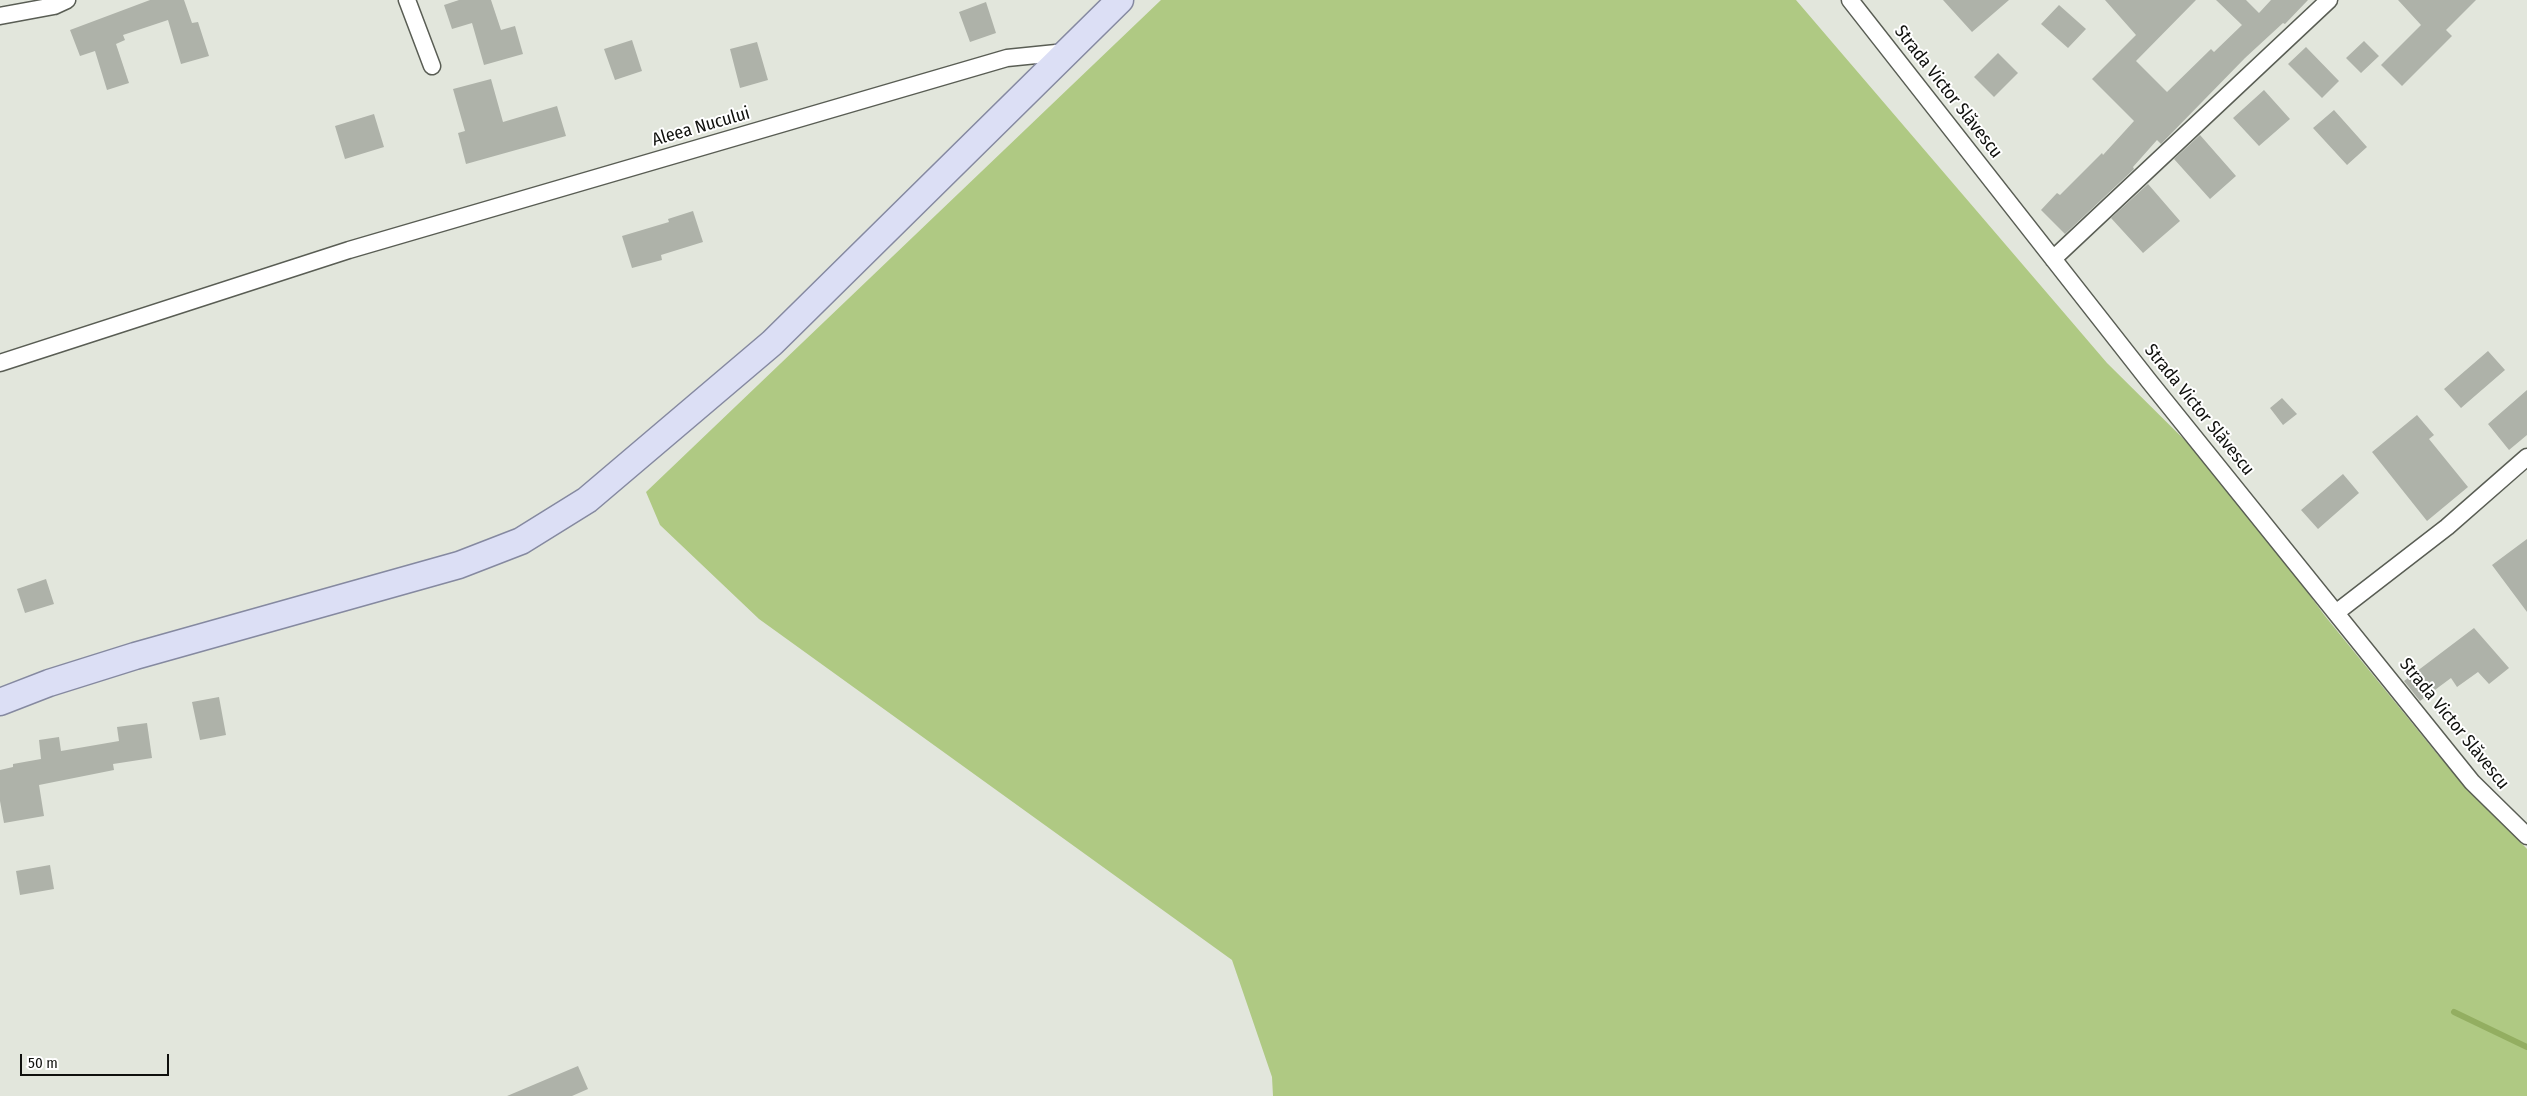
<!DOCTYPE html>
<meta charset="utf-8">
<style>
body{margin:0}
#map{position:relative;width:2527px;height:1096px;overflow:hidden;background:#e2e6dc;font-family:"Fira Sans Condensed",sans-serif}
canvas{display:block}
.scale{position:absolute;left:20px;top:1054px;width:149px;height:22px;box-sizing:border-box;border:2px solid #0f100d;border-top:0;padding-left:6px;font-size:15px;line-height:18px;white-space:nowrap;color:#0f100d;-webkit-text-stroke:4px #fff;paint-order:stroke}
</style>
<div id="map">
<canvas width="2527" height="1096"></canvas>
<div class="scale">50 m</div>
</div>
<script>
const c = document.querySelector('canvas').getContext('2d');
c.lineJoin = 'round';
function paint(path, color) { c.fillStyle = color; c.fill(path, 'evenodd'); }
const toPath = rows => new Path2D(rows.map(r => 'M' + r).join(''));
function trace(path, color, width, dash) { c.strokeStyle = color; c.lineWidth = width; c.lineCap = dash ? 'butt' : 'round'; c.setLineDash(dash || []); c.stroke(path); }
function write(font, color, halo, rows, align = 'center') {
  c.font = font + ' "Fira Sans Condensed",sans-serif'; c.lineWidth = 4; c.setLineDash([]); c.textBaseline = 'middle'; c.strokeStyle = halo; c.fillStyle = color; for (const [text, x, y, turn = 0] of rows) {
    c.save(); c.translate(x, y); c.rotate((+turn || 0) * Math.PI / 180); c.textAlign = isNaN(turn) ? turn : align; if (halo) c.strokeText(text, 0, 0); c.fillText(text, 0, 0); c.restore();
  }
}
const green = toPath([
 [1161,0,1796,0,2107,363,2225,480,2325,616,2438,755,2527,849,2527,1096,1273,1096,1272,1077,1232,960,759,619,660,525,646,492]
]);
const stream = toPath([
 [2454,1012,2527,1047]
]);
const building = toPath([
 [150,0,184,0,192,23,198,22,209,56,181,64,168,20,123,35,125,40,116,44,129,83,107,90,95,51,80,56,70,30],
 [459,0,491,0,501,30,515,26,523,54,484,65,472,23,452,29,444,5],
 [1943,0,2009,0,1972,32],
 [2105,0,2196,0,2136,61,2167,92,2211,49,2214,52,2242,25,2216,0,2246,0,2259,13,2271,0,2308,0,2285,24,2283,23,2245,58,2161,144,2157,140,2133,167,2134,169,2065,234,2041,210,2057,193,2060,195,2102,153,2103,155,2134,121,2092,79,2136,35],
 [2398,0,2476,0,2446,30,2452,36,2402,86,2381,65,2421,25],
 [986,2,996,33,970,42,959,12],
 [2059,5,2086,29,2068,48,2041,24],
 [632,40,642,71,615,80,604,49],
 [2364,41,2379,56,2361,73,2346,58],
 [757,42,768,80,740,88,730,49],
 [2306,47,2339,81,2322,98,2288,64],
 [1998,53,2018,73,1994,97,1974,77],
 [491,79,503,122,557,106,566,136,466,164,458,133,465,131,453,89],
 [2264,90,2290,119,2259,146,2233,118],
 [2334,110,2367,147,2347,165,2313,128],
 [374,114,384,147,345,159,335,126],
 [2200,135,2236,176,2210,199,2174,159],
 [2148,184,2180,221,2143,253,2111,218],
 [693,211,703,242,661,255,662,260,632,268,622,236,669,222,668,219],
 [2488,351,2505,370,2461,408,2444,389],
 [2527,390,2527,435,2509,450,2488,424],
 [2282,398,2297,414,2283,425,2270,408],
 [2417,415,2434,435,2429,439,2468,487,2427,521,2372,452],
 [2343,474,2359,493,2318,529,2301,510],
 [2527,539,2527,612,2492,565],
 [46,579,54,604,25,613,17,589],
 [2474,628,2509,668,2489,684,2478,672,2457,687,2451,678,2420,701,2404,681],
 [219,697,226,735,200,740,192,702],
 [147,723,152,758,113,764,114,770,39,785,44,816,4,823,0,801,0,770,13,767,13,764,41,759,39,740,59,737,61,751,119,741,117,727],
 [50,865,54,889,20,895,16,871],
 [578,1066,588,1089,572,1096,507,1096]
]);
const minor = toPath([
 [407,0,432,66],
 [1850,0,2149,381,2472,782,2527,836],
 [0,16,54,6,67,0],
 [2053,259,2329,0],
 [0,363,349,250,1007,58,1066,52],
 [2337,612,2447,527,2527,457]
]);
const primary = toPath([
 [0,702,49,683,135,656,459,565,521,541,587,500,772,343,1120,0]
]);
const streetNames = [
 ["Strada Victor Slăvescu",1948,92,52],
 ["Aleea Nucului",701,127,-16],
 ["Strada Victor Slăvescu",2199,410,51],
 ["Strada Victor Slăvescu",2454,724,51]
];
paint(green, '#afc983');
trace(stream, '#93ae61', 6);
paint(building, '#aeb2a9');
trace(minor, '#595d54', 19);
trace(primary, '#8589a0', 29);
trace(minor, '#fff', 16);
trace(primary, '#dcdff5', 26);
write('18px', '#0f100d', '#fff', streetNames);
</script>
